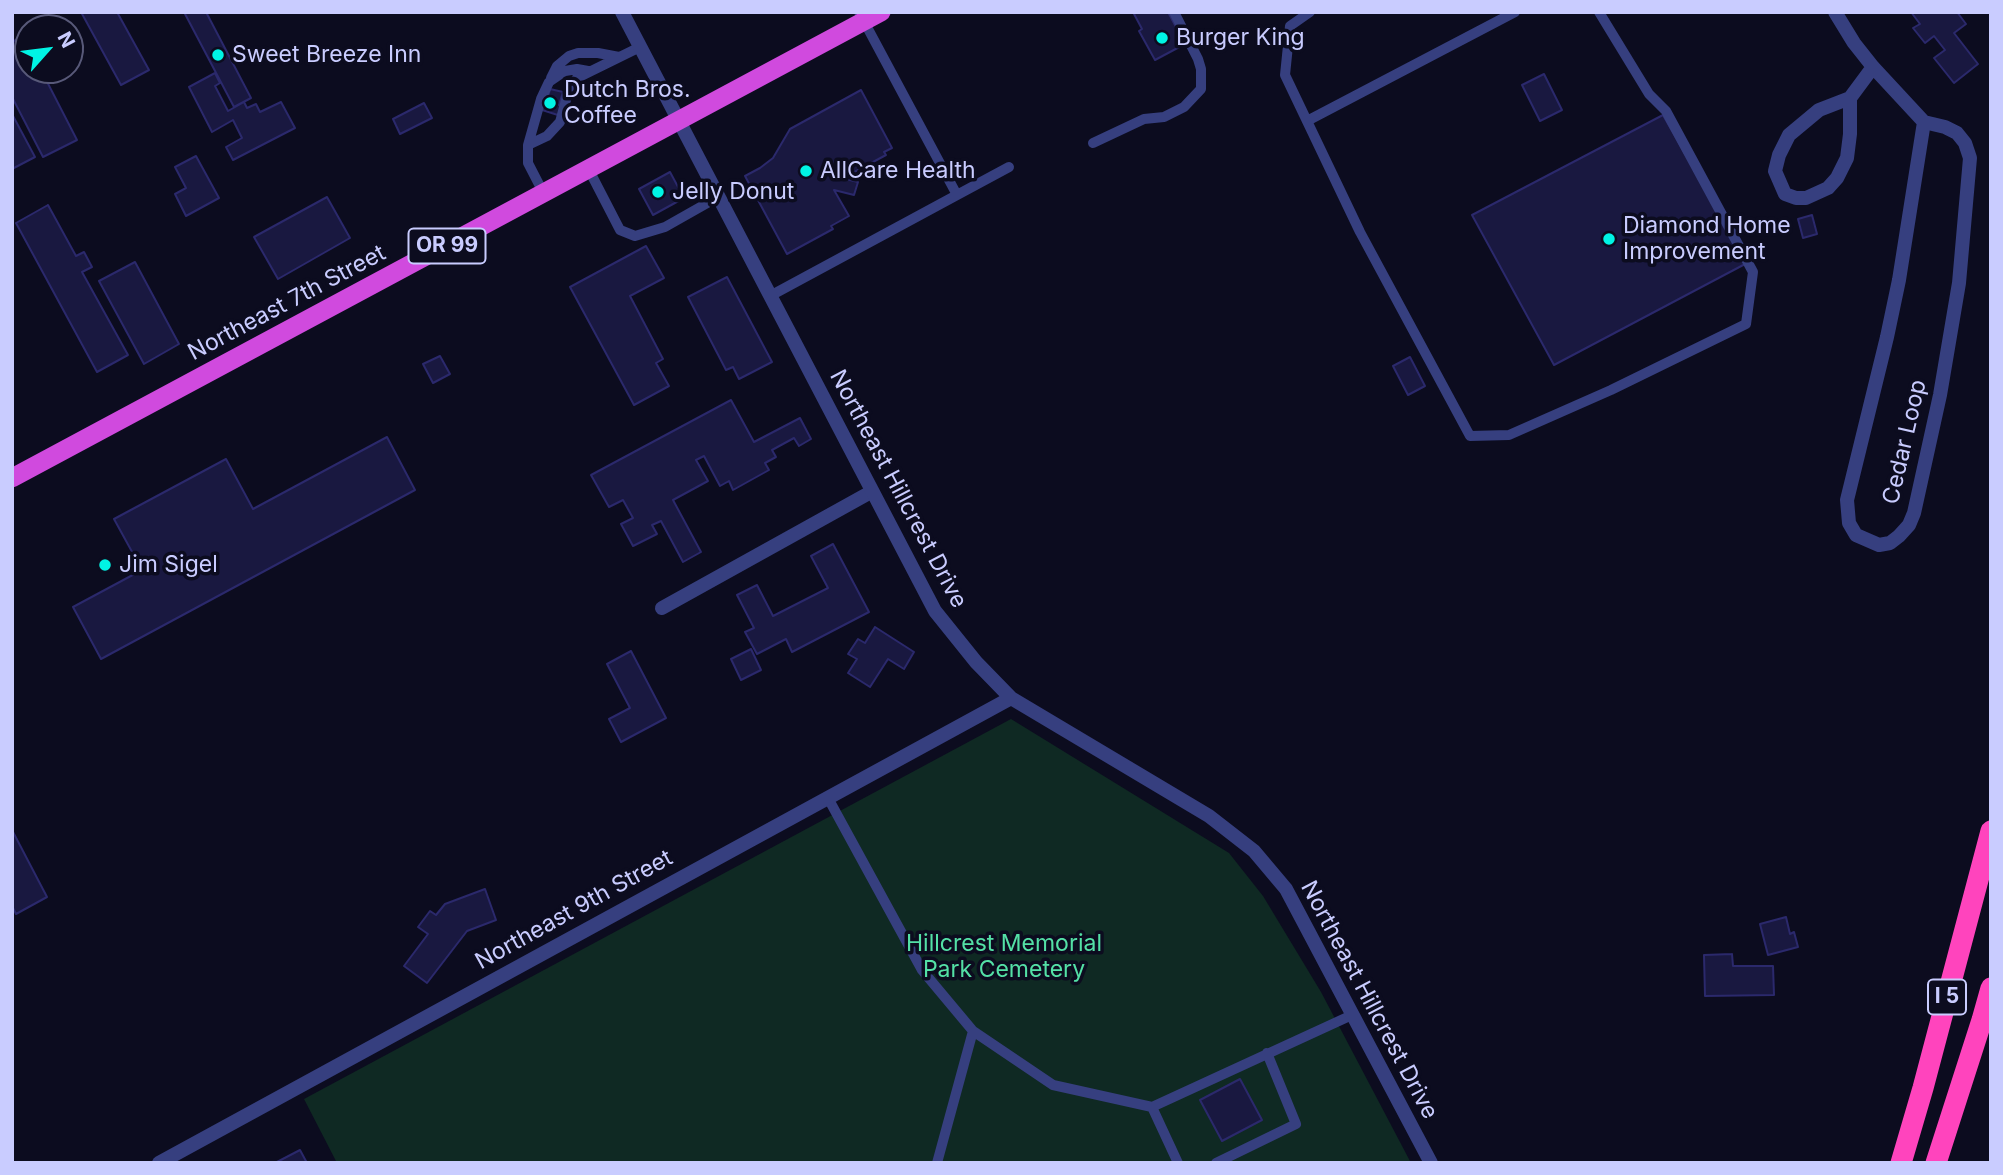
<!DOCTYPE html>
<style>
body{margin:0}
#map{position:relative;width:2003px;height:1175px;overflow:hidden;background:#0c0c1f;font-family:Inter,sans-serif}
canvas{display:block}
.frame{position:absolute;inset:0;border:14px solid #c9ccff;pointer-events:none}
.north{position:absolute;left:14px;top:14px;width:70px;height:70px;box-sizing:border-box;background:#0c0c1f;border:2px solid #585979;border-radius:50%;rotate:62deg;font-size:19px;font-weight:700;line-height:28px;text-align:center;color:#c9ccff}
.north::after{content:'';display:block;margin:auto;width:24px;height:32px;background:#00f4e4;clip-path:polygon(50% 0,100% 100%,50% 72%,0 100%)}
</style>
<div id="map">
<canvas width="2003" height="1175"></canvas>
<div class="frame"></div>
<div class="north">N</div>
</div>
<script>
const c = document.querySelector('canvas').getContext('2d');
c.lineJoin = 'round';
function paint(path, color) { c.fillStyle = color; c.fill(path, 'evenodd'); }
const toPath = rows => new Path2D(rows.map(r => 'M' + r).join(''));
function trace(path, color, width, dash) { c.strokeStyle = color; c.lineWidth = width; c.lineCap = dash ? 'butt' : 'round'; c.setLineDash(dash || []); c.stroke(path); }
function write(font, color, halo, rows, align = 'center') {
  c.font = font + ' Inter,sans-serif'; c.lineWidth = 7; c.setLineDash([]); c.textBaseline = 'middle'; c.strokeStyle = halo; c.fillStyle = color; for (const [text, x, y, turn = 0] of rows) {
    c.save(); c.translate(x, y); c.rotate((+turn || 0) * Math.PI / 180); c.textAlign = isNaN(turn) ? turn : align; if (halo) c.strokeText(text, 0, 0); c.fillText(text, 0, 0); c.restore();
  }
}
const green = toPath([
 [1011,719,1229,853,1263,896,1321,992,1411,1163,337,1163,304,1099]
]);
const building = toPath([
 [81,12,117,12,149,70,121,85,81,12],
 [184,12,206,12,251,98,234,107,184,12],
 [1133,12,1168,12,1185,44,1155,60,1139,31,1142,29,1133,12],
 [1911,12,1957,12,1966,24,1954,33,1978,64,1954,83,1934,58,1945,50,1934,36,1925,43,1913,28,1920,24,1911,12],
 [24,36,28,45,28,70,41,70,77,140,43,157,12,97,12,42,24,36],
 [215,73,220,83,215,86,228,111,244,102,247,108,256,104,260,112,281,102,295,128,233,160,226,147,242,138,233,120,212,132,189,87,215,73],
 [1544,74,1562,110,1540,121,1522,85,1544,74],
 [550,89,563,92,559,105,564,106,561,116,539,109,542,100,547,101,550,89],
 [861,90,892,148,884,152,886,155,847,176,846,179,858,182,854,195,834,190,849,216,831,226,833,229,787,254,745,176,760,168,773,158,790,129,861,90],
 [424,103,432,118,400,134,393,119,424,103],
 [12,114,35,157,12,169,12,114],
 [1663,115,1747,263,1554,365,1472,215,1663,115],
 [196,156,219,198,186,216,175,194,186,188,175,167,196,156],
 [670,172,684,198,653,215,639,189,670,172],
 [327,197,350,238,278,279,254,237,327,197],
 [48,205,76,256,84,252,92,267,82,272,128,355,97,372,16,223,48,205],
 [1812,215,1817,234,1803,238,1798,219,1812,215],
 [646,246,664,278,630,296,663,359,656,363,669,386,634,405,570,287,646,246],
 [135,262,179,344,144,364,99,281,135,262],
 [727,277,772,362,739,379,733,367,726,370,688,297,727,277],
 [440,356,450,374,433,383,423,364,440,356],
 [1410,357,1425,386,1408,395,1393,366,1410,357],
 [731,400,754,442,800,418,811,439,799,446,794,438,772,450,776,457,765,463,769,470,733,490,729,481,720,486,704,456,696,460,708,481,673,500,701,552,683,562,661,521,652,525,657,534,633,546,621,524,633,518,623,500,609,507,591,475,731,400],
 [387,437,415,490,101,659,73,607,142,570,114,519,226,459,253,509,387,437],
 [833,544,869,612,792,652,786,639,757,654,745,632,754,628,737,595,757,585,773,616,828,588,811,556,833,544],
 [875,627,914,652,904,669,888,659,870,687,848,673,857,659,848,654,858,639,865,643,875,627],
 [751,649,761,670,741,680,731,659,751,649],
 [631,651,666,718,621,742,609,719,630,708,607,664,631,651],
 [12,830,47,897,16,914,12,906,12,830],
 [485,889,496,920,467,931,427,983,404,966,428,934,418,927,430,911,436,915,445,904,485,889],
 [1786,917,1790,934,1794,932,1798,947,1768,955,1760,924,1786,917],
 [1732,954,1733,966,1773,966,1774,995,1705,996,1704,955,1732,954],
 [1240,1079,1262,1120,1222,1141,1200,1100,1240,1079],
 [300,1150,307,1163,275,1163,300,1150]
]);
const service = toPath([
 [1310,12,1290,26,1285,75,1360,232,1470,436,1509,435,1611,390,1746,324,1753,272,1666,111,1649,94,1599,12],
 [551,78,557,66,569,56,578,53,598,53,619,57],
 [1307,121,1515,12],
 [1093,143,1144,119,1164,117,1184,107,1201,89,1201,69,1198,59,1174,12],
 [528,145,547,136,560,122,569,89,577,78,640,47],
 [589,170,620,230,635,236,665,227,718,197],
 [544,194,528,163,528,145,541,99,549,82,565,71,577,69,588,71],
 [957,195,1009,167],
 [770,296,957,195,859,12],
 [828,798,922,970,973,1031,1053,1085,1152,1107],
 [937,1163,973,1031],
 [1178,1163,1152,1107,1352,1015],
 [1216,1163,1296,1124,1267,1053]
]);
const minor = toPath([
 [1835,12,1854,43,1873,67,1924,122],
 [1850,98,1819,110,1789,135,1779,155,1775,171,1785,194,1796,198,1806,198,1828,188,1837,178,1847,158,1850,134,1850,98,1873,67],
 [1924,122,1945,127,1957,133,1965,143,1970,158,1959,283,1940,395,1914,513,1909,525,1899,536,1890,543,1879,545,1856,535,1849,523,1847,500,1887,337,1899,280,1924,122],
 [662,608,871,492]
]);
const tertiary = toPath([
 [622,12,935,611,976,662,1011,698,1209,816,1254,851,1286,889,1431,1163],
 [159,1163,1011,698]
]);
const trunk = toPath([
 [12,478,881,12]
]);
const motorway = toPath([
 [1901,1163,1923,1088,1991,831],
 [1936,1163,1982,1020,1991,988]
]);
const markers = [
 [1162,38,7,"#00f4e4"],
 [218,55,7,"#00f4e4"],
 [550,103,7,"#00f4e4"],
 [806,171,7,"#00f4e4"],
 [658,192,7,"#00f4e4"],
 [1609,239,7,"#00f4e4"],
 [105,565,7,"#00f4e4"]
];
const shields = [
 [447,246,77],
 [1947,997,38]
];
const shieldNames = [
 ["OR 99",447,246],
 ["I 5",1947,997]
];
const poiNames = [
 ["Burger King",1176,38],
 ["Sweet Breeze Inn",232,55],
 ["Dutch Bros.",564,90],
 ["Coffee",564,116],
 ["AllCare Health",820,171],
 ["Jelly Donut",672,192],
 ["Diamond Home",1623,226],
 ["Improvement",1623,252],
 ["Jim Sigel",119,565]
];
const streetNames = [
 ["Northeast 7th Street",287,303,-28],
 ["Cedar Loop",1905,442,-77],
 ["Northeast Hillcrest Drive",898,489,62],
 ["Northeast 9th Street",574,910,-29],
 ["Northeast Hillcrest Drive",1369,1000,62]
];
const parkNames = [
 ["Hillcrest Memorial",1004,944],
 ["Park Cemetery",1004,970]
];
paint(green, '#0f2923');
paint(building, '#191840');
trace(building, '#2b296c', 2);
trace(service, '#363f7f', 10);
trace(minor, '#363f7f', 14);
trace(tertiary, '#363f7f', 14);
trace(trunk, '#d04ade', 19);
trace(motorway, '#ff44bd', 21);
for (const [x, y, r, color] of markers) { const dot = new Path2D(); dot.arc(x, y, r, 0, 2 * Math.PI); c.fillStyle = color; c.fill(dot); trace(dot, '#0c0c1f', 2.5); }
for (const [x, y, w] of shields) { const box = new Path2D(); box.roundRect(x - w / 2, y - 17.5, w, 35, 5); c.fillStyle = '#0c0c1f'; c.fill(box); trace(box, '#c9ccff', 2); }
write('bold 21px', '#c9ccff', null, shieldNames);
write('23px', '#c9ccff', '#0c0c1f', poiNames, 'left');
write('23px', '#c9ccff', '#0c0c1f', streetNames);
write('23px', '#54e0a6', '#0c0c1f', parkNames);
</script>
